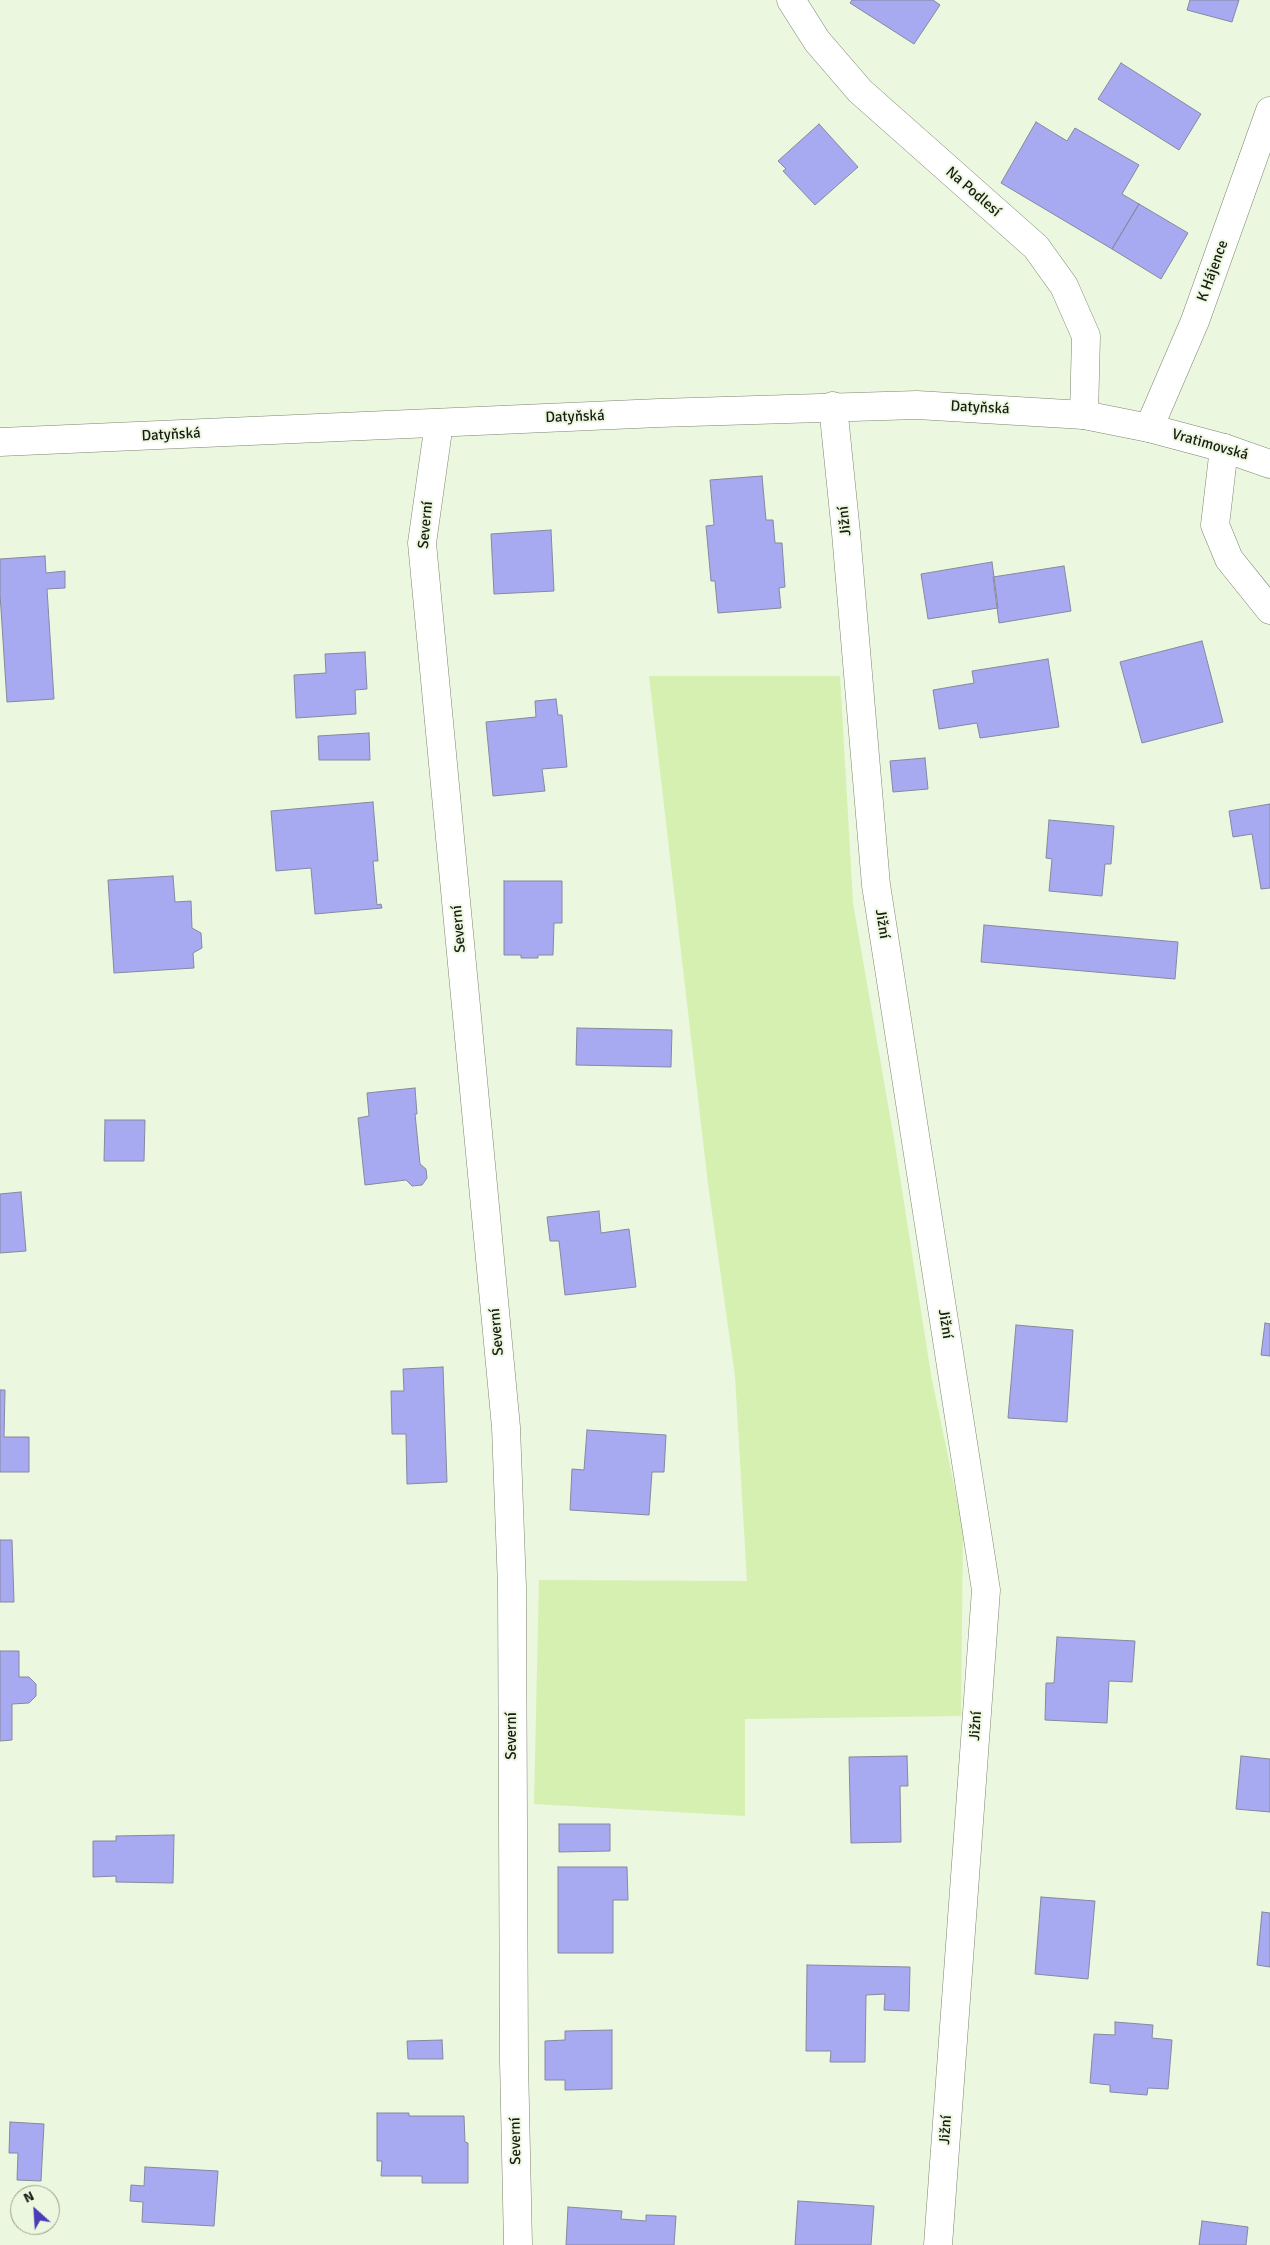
<!DOCTYPE html>
<meta charset="utf-8">
<style>
body{margin:0}
#map{position:relative;width:1270px;height:2245px;overflow:hidden;background:#ecf7df;font-family:Signika,sans-serif}
canvas{display:block}
.north{position:absolute;left:10px;top:2185px;width:50px;height:50px;box-sizing:border-box;background:#ecf7df;border:1px solid #989f8e;border-radius:50%;rotate:334deg;font-size:14px;font-weight:700;line-height:20px;text-align:center;color:#191c14}
.north::after{content:'';display:block;margin:auto;width:18px;height:22px;background:#4b3db4;clip-path:polygon(50% 0,100% 100%,50% 72%,0 100%)}
</style>
<div id="map">
<canvas width="1270" height="2245"></canvas>
<div class="north">N</div>
</div>
<script>
const c = document.querySelector('canvas').getContext('2d');
c.lineJoin = 'round';
function paint(path, color) { c.fillStyle = color; c.fill(path, 'evenodd'); }
const toPath = rows => new Path2D(rows.map(r => 'M' + r).join(''));
function trace(path, color, width, dash) { c.strokeStyle = color; c.lineWidth = width; c.lineCap = dash ? 'butt' : 'round'; c.setLineDash(dash || []); c.stroke(path); }
function write(font, color, halo, rows, align = 'center') {
  c.font = font + ' Signika,sans-serif'; c.lineWidth = 4; c.setLineDash([]); c.textBaseline = 'middle'; c.strokeStyle = halo; c.fillStyle = color; for (const [text, x, y, turn = 0] of rows) {
    c.save(); c.translate(x, y); c.rotate((+turn || 0) * Math.PI / 180); c.textAlign = isNaN(turn) ? turn : align; if (halo) c.strokeText(text, 0, 0); c.fillText(text, 0, 0); c.restore();
  }
}
const green = toPath([
 [649,676,840,676,853,903,895,1145,931,1375,963,1528,961,1716,745,1719,745,1816,534,1804,539,1580,747,1581,735,1376,708,1184]
]);
const building = toPath([
 [852,0,933,0,940,5,914,44,850,3,852,0],
 [1190,0,1239,0,1232,22,1187,10,1190,0],
 [1121,63,1201,114,1179,150,1098,99,1121,63],
 [1036,122,1067,141,1075,128,1139,165,1122,194,1139,204,1112,249,1001,183,1036,122],
 [819,124,858,167,815,205,783,171,786,169,778,161,819,124],
 [1139,204,1188,233,1161,279,1112,249,1139,204],
 [762,476,766,520,773,520,775,543,782,543,785,587,779,588,781,608,718,613,715,581,711,581,706,526,714,525,710,480,762,476],
 [551,530,554,591,494,594,491,534,551,530],
 [45,556,46,573,65,571,65,588,47,589,54,699,7,702,0,594,0,559,45,556],
 [992,562,998,608,928,619,921,574,992,562],
 [1064,566,1071,611,999,623,993,577,1064,566],
 [1202,641,1223,722,1142,743,1120,662,1202,641],
 [365,652,367,689,355,690,356,714,296,718,294,675,326,673,325,654,365,652],
 [1048,659,1059,727,980,738,977,723,939,729,933,690,974,683,972,671,1048,659],
 [556,699,558,715,562,715,567,767,542,769,545,791,493,796,486,722,536,717,535,701,556,699],
 [369,733,370,760,319,760,318,736,369,733],
 [925,758,928,789,893,792,890,761,925,758],
 [373,802,378,861,373,861,377,905,381,904,382,908,315,914,311,868,276,871,271,811,373,802],
 [1270,804,1270,888,1261,889,1252,834,1233,837,1229,811,1270,804],
 [1049,820,1114,826,1111,864,1105,864,1102,896,1049,891,1052,859,1046,858,1049,820],
 [173,876,175,902,191,901,192,928,201,933,202,948,193,953,194,968,114,973,108,880,173,876],
 [504,881,562,881,562,923,554,923,553,955,538,955,538,958,521,958,521,955,504,955,504,881],
 [984,925,1178,942,1175,979,981,962,984,925],
 [577,1028,672,1030,671,1067,576,1065,577,1028],
 [415,1088,417,1114,415,1114,420,1164,426,1169,427,1178,422,1185,412,1186,406,1180,365,1185,358,1118,369,1116,367,1093,415,1088],
 [105,1120,145,1120,144,1161,104,1161,105,1120],
 [21,1192,26,1251,0,1253,0,1194,21,1192],
 [599,1211,601,1233,629,1229,636,1287,565,1295,559,1241,550,1241,547,1217,599,1211],
 [1265,1323,1270,1324,1270,1356,1261,1355,1265,1323],
 [1016,1325,1073,1330,1067,1422,1008,1418,1016,1325],
 [443,1367,447,1482,407,1484,406,1434,392,1434,391,1391,404,1391,403,1369,443,1367],
 [0,1390,5,1390,4,1437,29,1437,29,1472,0,1472,0,1390],
 [587,1430,666,1435,664,1472,652,1472,649,1515,570,1510,572,1469,584,1470,587,1430],
 [0,1540,12,1540,14,1602,0,1602,0,1540],
 [1057,1637,1135,1641,1132,1682,1109,1681,1107,1723,1045,1720,1046,1683,1054,1683,1057,1637],
 [0,1651,19,1651,19,1677,29,1677,36,1684,36,1696,29,1703,12,1704,12,1740,0,1741,0,1651],
 [907,1756,908,1786,900,1786,901,1842,851,1843,849,1757,907,1756],
 [1241,1756,1270,1759,1270,1812,1236,1809,1241,1756],
 [559,1824,610,1824,610,1851,559,1852,559,1824],
 [174,1835,173,1883,116,1882,116,1876,93,1877,93,1841,116,1841,116,1836,174,1835],
 [558,1867,627,1867,628,1900,613,1900,613,1953,558,1953,558,1867],
 [1041,1897,1095,1901,1088,1979,1035,1974,1041,1897],
 [1262,1912,1270,1913,1270,1967,1257,1965,1262,1912],
 [807,1965,910,1967,909,2011,884,2010,885,1994,866,1995,865,2062,830,2062,831,2051,806,2051,807,1965],
 [1115,2022,1153,2025,1152,2038,1172,2040,1168,2089,1148,2088,1147,2095,1110,2092,1110,2085,1090,2083,1094,2034,1115,2035,1115,2022],
 [612,2030,612,2089,565,2090,565,2080,545,2080,545,2041,565,2040,565,2031,612,2030],
 [442,2040,443,2059,408,2059,407,2041,442,2040],
 [377,2113,409,2113,409,2116,464,2116,465,2142,468,2143,468,2183,422,2183,422,2176,381,2176,382,2161,377,2161,377,2113],
 [10,2122,44,2124,41,2181,17,2180,18,2153,9,2153,10,2122],
 [145,2167,218,2171,214,2226,142,2222,143,2202,130,2201,131,2185,144,2186,145,2167],
 [798,2201,874,2206,871,2245,795,2245,798,2201],
 [568,2207,622,2211,621,2219,646,2221,646,2215,676,2216,674,2245,566,2245,568,2207],
 [1202,2221,1248,2227,1246,2245,1199,2245,1202,2221]
]);
const minor = toPath([
 [791,0,817,41,860,91,1036,247,1064,286,1086,336,1084,415],
 [833,406,846,533,876,885,986,1590,938,2245],
 [439,423,422,543,506,1427,512,1587,514,2061,518,2245],
 [1149,428,1195,321,1270,111],
 [1224,448,1215,525,1229,559,1270,610]
]);
const secondary = toPath([
 [0,442,659,413,917,405,1084,415,1149,428,1224,448,1270,464]
]);
const streetNames = [
 ["Na Podlesí",973,192,41],
 ["K Hájence",1213,271,-70],
 ["Datyňská",980,408,3],
 ["Datyňská",575,417,-2],
 ["Datyňská",171,435,-3],
 ["Vratimovská",1210,445,16],
 ["Jižní",845,521,-96],
 ["Severní",426,525,-85],
 ["Jižní",882,924,81],
 ["Severní",459,929,-95],
 ["Jižní",945,1324,81],
 ["Severní",497,1332,-95],
 ["Jižní",976,1726,-86],
 ["Severní",512,1736,-90],
 ["Jižní",946,2130,-86],
 ["Severní",516,2141,-91]
];
paint(green, '#d5f0b1');
paint(building, '#a7aaf1');
trace(building, '#86889f', 1);
trace(minor, '#7b856f', 29);
trace(secondary, '#7b856f', 29);
trace(minor, '#fff', 28);
trace(secondary, '#fff', 28);
write('15px', '#191c14', '#ecf7df', streetNames);
</script>
